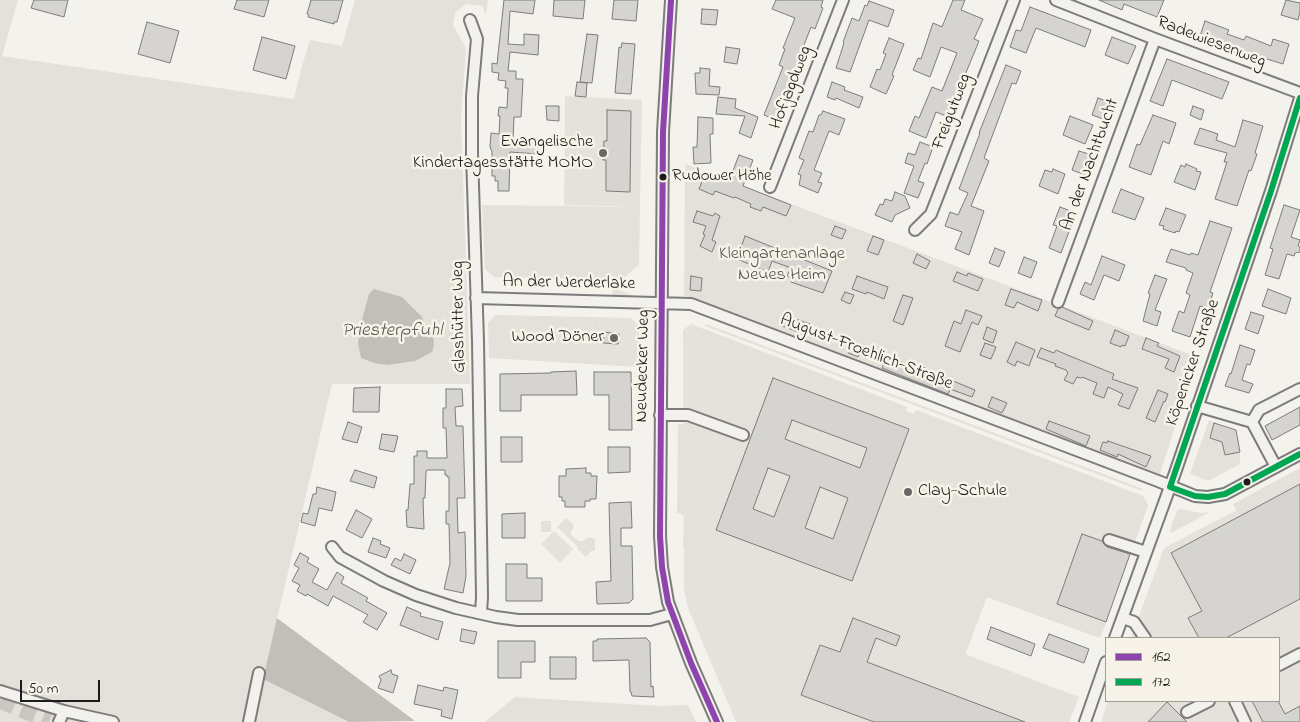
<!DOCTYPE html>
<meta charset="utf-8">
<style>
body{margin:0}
#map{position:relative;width:1300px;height:722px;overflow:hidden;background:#f4f2ec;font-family:"Indie Flower",sans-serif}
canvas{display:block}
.legend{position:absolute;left:1105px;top:637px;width:175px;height:65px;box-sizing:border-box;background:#f7f3e8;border:1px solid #9f9d96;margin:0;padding:6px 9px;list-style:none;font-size:15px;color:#1c1c1c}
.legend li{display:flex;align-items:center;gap:10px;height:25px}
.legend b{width:25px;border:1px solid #9f9d96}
.scale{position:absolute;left:20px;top:680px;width:80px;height:22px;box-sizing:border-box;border:2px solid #1c1c1c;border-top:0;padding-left:6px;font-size:15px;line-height:18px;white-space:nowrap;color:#1c1c1c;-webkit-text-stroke:4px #f7f3e8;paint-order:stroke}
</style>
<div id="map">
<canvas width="1300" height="722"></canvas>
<ul class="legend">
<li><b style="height:6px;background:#8e44ad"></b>162</li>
<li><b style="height:6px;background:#00a651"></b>172</li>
</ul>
<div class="scale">50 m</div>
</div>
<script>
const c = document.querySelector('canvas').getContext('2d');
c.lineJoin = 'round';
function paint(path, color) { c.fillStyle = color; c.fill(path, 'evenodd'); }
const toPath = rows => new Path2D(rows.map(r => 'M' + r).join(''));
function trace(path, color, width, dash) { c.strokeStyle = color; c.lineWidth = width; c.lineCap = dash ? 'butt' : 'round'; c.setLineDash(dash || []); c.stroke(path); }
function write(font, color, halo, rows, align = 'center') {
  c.font = font + ' "Indie Flower",sans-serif'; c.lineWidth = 5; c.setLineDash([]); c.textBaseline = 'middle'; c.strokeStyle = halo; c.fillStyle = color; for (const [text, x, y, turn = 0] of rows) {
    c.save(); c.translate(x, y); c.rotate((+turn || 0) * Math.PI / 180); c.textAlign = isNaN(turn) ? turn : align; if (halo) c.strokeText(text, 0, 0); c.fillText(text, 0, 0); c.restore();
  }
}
const built = toPath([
 [565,96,642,100,640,207,564,205],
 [593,317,631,318,639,326,639,362,608,360,591,347],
 [691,324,907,407,906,411,914,414,916,410,1143,496,1148,506,1100,638,987,597,965,654,1079,697,1069,722,736,722,688,608,684,589,683,330],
 [1300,477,1300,722,1101,722,1108,701,1279,701,1279,638,1131,638,1164,548]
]);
const green = toPath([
 [0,0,18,0,2,56,294,99,301,69,310,40,342,46,355,0,488,0,486,15,482,6,466,4,455,13,453,25,466,48,461,118,470,384,332,384,263,679,349,722,0,722],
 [685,164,1197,357,1160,474,684,295],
 [482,205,640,207,639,265,621,280,494,277,485,269],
 [613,288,615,288,633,296,612,296],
 [495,315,593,317,591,347,609,349,609,360,639,362,639,367,489,358,488,323],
 [706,324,1143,489,1142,491,705,326],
 [704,329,907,407,906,411,914,414,916,410,1143,496,1148,506,1148,507,1121,497,1109,532,1111,533,1110,537,1054,518,985,493,1000,452,990,448,974,489,953,481,968,441,762,363,763,360,736,350,734,353,700,340],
 [1209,420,1214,423,1210,438,1224,441,1223,446,1225,455,1240,452,1240,464,1208,481,1190,474],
 [678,424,683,424,683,427,691,430,691,520,683,516,682,514,677,513],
 [709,438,737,448,730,467,702,457],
 [1300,468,1300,484,1240,516,1233,504],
 [947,485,1078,533,1052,603,1106,623,1100,638,987,597,965,655,683,548,683,537,697,543,700,534,904,611,921,566,950,576,918,564],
 [1180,509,1202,513,1210,512,1171,533,1170,529,1177,511],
 [566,518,574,525,570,534,579,541,583,541,589,537,595,539,595,551,591,551,586,557,577,549,578,547,557,527],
 [541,521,551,521,551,532,541,532],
 [554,531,573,549,560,563,541,544],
 [1174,558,1200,606,1186,614,1160,566],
 [515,697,660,706,688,705,696,722,485,722]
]);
const water = toPath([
 [374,289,402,297,422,317,425,326,433,333,434,345,432,352,415,361,387,365,374,363,361,358,358,343,361,323,369,294],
 [277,618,415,721,349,722,263,679]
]);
const building = toPath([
 [34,0,68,0,64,17,31,8,34,0],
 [237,0,269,0,264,17,234,9,237,0],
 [311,0,343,0,337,22,334,22,334,24,308,17,309,15,307,14,311,0],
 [504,0,535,0,533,14,510,11,508,44,524,45,524,34,539,35,538,55,510,52,508,71,516,71,516,79,523,79,521,117,514,117,513,141,539,143,538,154,510,152,509,191,498,191,498,181,495,181,495,176,492,176,492,151,491,150,490,146,491,133,499,134,500,116,498,116,499,107,507,108,508,88,505,88,506,81,498,80,499,73,492,72,492,63,497,64,504,0],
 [554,0,585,0,583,19,553,16,554,0],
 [614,0,638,0,636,21,612,19,614,0],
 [776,0,823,0,821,7,823,8,815,29,811,27,797,63,798,63,786,96,788,97,782,114,780,113,777,120,764,115,783,67,779,65,785,49,783,48,795,18,772,9,776,0],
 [953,0,965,0,961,10,983,19,974,39,979,41,965,75,969,76,965,84,962,83,960,87,959,87,946,116,936,112,926,138,909,131,915,116,919,118,932,87,942,91,957,53,941,47,930,77,913,70,918,58,921,59,933,23,942,27,953,0],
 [1099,0,1164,0,1157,17,1124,4,1122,10,1099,0],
 [1286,0,1300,3,1300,12,1298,20,1281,15,1286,0],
 [869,1,894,10,888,27,869,20,850,72,836,68,844,43,843,42,852,18,859,21,865,5,867,6,869,1],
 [1030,7,1091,30,1085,47,1036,28,1026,53,1010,47,1016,30,1021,31,1030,7],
 [702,9,718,10,716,25,701,24,702,9],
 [1205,21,1229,30,1227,34,1244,40,1246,36,1271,46,1273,39,1289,44,1283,64,1254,55,1252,60,1204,40,1205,38,1200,36,1205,21],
 [147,22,179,31,170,63,138,54,147,22],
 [587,34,598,35,592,83,580,82,587,34],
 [262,37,295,46,286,79,253,70,262,37],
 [1112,37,1136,46,1128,64,1105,55,1112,37],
 [889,38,904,44,892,75,894,76,886,94,870,87,877,69,880,70,886,54,883,53,889,38],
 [622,43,635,44,631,94,615,93,619,47,621,48,622,43],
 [726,47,740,49,737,64,724,62,726,47],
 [1167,59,1229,82,1222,99,1172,80,1163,106,1150,101,1167,59],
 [1006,65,1021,71,1016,84,1012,83,984,158,989,161,971,206,984,211,969,255,955,249,962,232,945,226,950,212,958,215,968,193,959,189,980,133,979,133,1006,65],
 [700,68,710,69,709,86,720,87,719,95,696,94,695,73,700,73,700,68],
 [577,82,587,83,586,97,575,96,577,82],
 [832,82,845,87,844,90,863,97,859,108,836,98,835,100,827,97,832,82],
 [718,97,736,99,735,108,758,117,751,138,739,133,745,116,716,114,718,97],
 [1098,98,1115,104,1109,121,1092,115,1098,98],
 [546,106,559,106,559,121,547,120,546,106],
 [1193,106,1204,110,1201,120,1190,115,1193,106],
 [607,110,631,111,630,192,606,191,606,160,603,160,604,141,607,141,607,110],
 [823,111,845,119,839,135,829,131,814,170,822,173,818,182,822,183,818,193,799,185,801,175,798,174,804,160,799,158,809,131,813,132,819,115,821,115,823,111],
 [1153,115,1176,123,1169,144,1163,141,1151,175,1129,167,1137,144,1140,145,1153,115],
 [1070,116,1093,125,1085,144,1063,135,1070,116],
 [698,117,713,118,713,134,710,134,711,163,694,164,693,147,697,147,698,117],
 [1243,120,1263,126,1255,153,1257,154,1251,171,1249,170,1237,206,1215,199,1227,162,1224,162,1227,153,1194,144,1200,128,1218,134,1216,140,1235,147,1243,120],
 [920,142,933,147,927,164,925,163,918,181,924,183,918,198,904,193,914,166,905,163,908,153,915,155,920,142],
 [1079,151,1095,156,1088,176,1072,170,1079,151],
 [739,155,753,160,743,186,791,205,786,216,763,207,761,211,750,207,751,204,735,197,734,198,715,191,713,195,699,189,706,172,729,181,739,155],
 [1186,164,1197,169,1196,171,1201,172,1195,190,1174,182,1181,165,1185,167,1186,164],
 [1053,169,1065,174,1058,194,1039,186,1045,170,1052,172,1053,169],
 [1121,189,1144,198,1135,220,1112,212,1121,189],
 [895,192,905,196,910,208,895,215,892,222,875,215,880,204,883,205,885,199,892,201,895,192],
 [1284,205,1300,210,1291,237,1300,240,1298,246,1300,247,1300,252,1295,253,1294,256,1287,254,1279,279,1265,275,1273,249,1270,248,1284,205],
 [1060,207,1076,213,1061,253,1049,248,1057,226,1053,225,1060,207],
 [1166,208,1186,215,1179,232,1176,231,1175,233,1163,229,1164,226,1159,225,1166,208],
 [697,211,713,216,715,213,720,216,712,240,716,242,712,252,700,246,705,235,703,234,706,226,693,222,697,211],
 [1210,221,1232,228,1210,292,1213,293,1208,308,1200,306,1190,337,1172,331,1179,311,1184,313,1190,295,1186,293,1193,273,1186,270,1186,268,1166,262,1171,249,1190,255,1191,253,1198,255,1210,221],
 [835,226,846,230,842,239,831,235,835,226],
 [745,236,832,271,823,293,791,282,793,279,787,276,791,268,772,261,768,272,737,259,745,236],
 [873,236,884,240,878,255,867,251,873,236],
 [995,248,1005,252,999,267,989,263,995,248],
 [917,254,930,261,926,269,913,263,917,254],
 [1102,256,1125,265,1119,281,1104,275,1094,300,1080,294,1085,282,1091,285,1102,256],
 [1024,257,1037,262,1031,278,1018,273,1024,257],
 [957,272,967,276,968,273,983,279,978,291,953,281,957,272],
 [1155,275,1167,279,1155,310,1161,312,1157,326,1143,321,1150,294,1148,293,1155,275],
 [691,276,702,278,701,291,690,290,691,276],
 [857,276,888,287,884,299,867,292,866,294,852,289,857,276],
 [1011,289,1042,300,1038,311,1017,302,1014,308,1005,305,1011,289],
 [1268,289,1291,298,1286,314,1262,306,1268,289],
 [845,292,854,295,850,304,841,300,845,292],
 [903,295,913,298,903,325,893,321,903,295],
 [1062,307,1093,321,1089,330,1055,316,1058,309,1062,307],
 [966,310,982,316,978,325,972,322,960,352,945,346,954,321,961,324,966,310],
 [1251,312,1264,316,1258,334,1245,329,1251,312],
 [784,315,810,324,804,339,796,336,798,332,780,325,784,315],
 [987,327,997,331,993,343,983,339,987,327],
 [1115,330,1129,336,1125,346,1122,345,1121,347,1110,343,1115,330],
 [604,332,619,334,618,344,603,343,604,332],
 [1146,338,1159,343,1157,346,1180,356,1174,372,1165,368,1169,359,1142,349,1146,338],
 [1016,342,1035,350,1029,366,1017,361,1015,366,1007,362,1016,342],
 [985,343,996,347,991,359,980,355,985,343],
 [852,344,862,347,858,357,848,353,852,344],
 [1240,345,1255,350,1250,365,1247,364,1242,380,1253,384,1249,393,1225,386,1230,373,1231,374,1240,345],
 [1041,348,1054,353,1056,350,1065,354,1114,374,1112,379,1138,388,1129,409,1118,405,1123,394,1108,387,1104,398,1093,394,1097,383,1082,377,1081,378,1077,377,1073,384,1064,380,1068,373,1066,370,1055,366,1056,364,1037,357,1041,348],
 [887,356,914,367,915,364,925,368,924,369,975,390,972,397,950,389,948,394,882,368,887,356],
 [576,371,577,395,521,395,521,411,500,411,500,374,551,373,551,372,576,371],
 [594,372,631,372,632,430,609,430,609,395,594,395,594,372],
 [773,378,909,429,852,581,716,530,773,378],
 [792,420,867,448,860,468,785,439,792,420],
 [768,468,790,476,774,517,753,509,768,468],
 [820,487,848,498,833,539,805,528,820,487],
 [380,387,379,412,353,412,354,388,380,387],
 [446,389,462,389,463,406,455,407,456,426,463,426,465,498,457,498,458,533,465,532,466,576,463,593,444,589,450,563,449,524,446,524,446,511,449,511,449,477,447,477,447,475,445,475,445,470,428,470,426,471,425,498,423,498,424,529,407,527,406,510,408,510,410,484,414,484,414,456,417,456,417,451,427,451,427,458,447,458,446,428,443,428,443,408,446,408,446,389],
 [1158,390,1168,394,1165,402,1164,401,1155,422,1146,418,1158,390],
 [992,397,1007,403,1002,413,988,407,992,397],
 [1300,407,1300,425,1272,440,1265,426,1300,407],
 [1049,421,1090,436,1086,446,1046,429,1049,421],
 [348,422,362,427,357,443,342,439,348,422],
 [1214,423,1236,430,1240,452,1225,455,1222,442,1210,438,1214,423],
 [382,434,398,436,394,452,379,449,382,434],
 [501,437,522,437,522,462,501,462,501,437],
 [1108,441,1151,456,1146,467,1118,454,1117,457,1100,450,1103,442,1107,443,1108,441],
 [608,447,630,447,630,472,608,473,608,447],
 [586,468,586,473,591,473,591,476,597,476,596,499,590,499,590,501,585,501,585,507,565,507,565,501,562,501,562,497,559,497,559,476,566,476,566,469,586,468],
 [355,470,377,477,374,488,350,481,355,470],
 [1300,484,1300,599,1226,638,1199,638,1188,618,1202,611,1171,553,1300,484],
 [317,487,336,492,332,511,319,508,315,526,301,522,303,513,308,514,313,494,316,494,317,487],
 [631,502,632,528,621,528,621,546,632,546,633,599,629,603,597,604,596,582,611,581,609,503,631,502],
 [356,510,372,519,362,538,346,530,356,510],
 [525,513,525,538,502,538,502,514,525,513],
 [1082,534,1102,541,1107,547,1130,554,1106,622,1057,604,1082,534],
 [373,538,381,541,380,544,390,548,386,558,368,552,373,538],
 [300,553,309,558,307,562,319,569,312,582,327,590,337,572,344,577,341,583,368,598,366,601,387,613,377,630,363,622,368,615,333,596,328,606,307,594,306,596,297,591,300,585,292,581,299,568,294,565,300,553],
 [404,554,416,560,410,574,391,565,395,558,401,561,404,554],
 [506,564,527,564,527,578,542,578,542,601,506,601,506,564],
 [407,607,421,613,420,616,443,622,438,640,400,625,407,607],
 [853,618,900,636,896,646,876,638,867,662,1025,722,874,722,801,695,820,645,840,652,853,618],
 [991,627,1035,644,1031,656,987,639,991,627],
 [462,629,477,632,474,644,460,641,462,629],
 [1049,634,1089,649,1084,663,1043,648,1049,634],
 [646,638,650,642,651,687,653,686,654,697,632,696,631,692,630,692,629,660,593,661,593,641,597,641,597,639,646,638],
 [498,641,535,641,535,662,521,662,521,678,498,678,498,641],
 [550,657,576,657,576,679,550,679,550,657],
 [391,670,392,674,398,676,393,693,378,688,381,680,379,676,391,670],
 [418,685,443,691,444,687,458,690,452,719,441,716,442,710,414,704,418,685],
 [1252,701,1278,701,1285,714,1300,706,1300,722,1263,722,1252,701],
 [1167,702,1187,722,1148,722,1167,702]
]);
const highwayTunnel = toPath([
 [0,701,49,722]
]);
const minor = toPath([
 [671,0,663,132,660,536,662,567,668,602,691,663,717,722],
 [1056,0,1155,39,1300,93],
 [470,20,477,39,472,96,472,154,478,341,482,597,481,613],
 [770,187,843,0],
 [915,230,931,214,1014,0],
 [476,298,691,304,1158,481,1195,496,1208,497,1225,494,1300,454],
 [1058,302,1155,39],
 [1197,406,1252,422,1276,467],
 [660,415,688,415,743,435],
 [1252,422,1259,410,1300,389],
 [1109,540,1146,552],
 [332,547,340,557,384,581,416,595,456,608,496,617,518,620,650,620,672,614],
 [1123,618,1134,622,1145,638],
 [1115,638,1175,473,1271,191,1300,98],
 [1279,665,1300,654],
 [0,691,64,711,113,722],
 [1235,701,1245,722],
 [1187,712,1209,701],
 [59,722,64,711],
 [249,722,259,673],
 [1085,722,1106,662]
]);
const bus1 = toPath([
 [671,0,663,132,660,536,662,567,668,602,691,663,717,722]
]);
const bus2 = toPath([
 [1170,487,1271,191,1300,98],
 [1170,487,1195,496,1208,497,1225,494,1300,454]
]);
const markers = [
 [603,153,5,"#686765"],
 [663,177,4.5,"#1c1c1c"],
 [614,338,5,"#686765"],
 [1247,482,4.5,"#1c1c1c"],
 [908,492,5,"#686765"]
];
const busNames = [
 ["Rudower Höhe",672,177]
];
const streetNames = [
 ["Radewiesenweg",1211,43,21],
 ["Hofjagdweg",792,88,-69],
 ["Freigutweg",953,112,-69],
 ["An der Nachtbucht",1091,165,-70],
 ["An der Werderlake",569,284,1],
 ["Glashütter Weg",460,317,-91],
 ["August-Froehlich-Straße",866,353,21],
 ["Köpenicker Straße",1194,363,-71],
 ["Neudecker Weg",644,366,-89]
];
const poiNames = [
 ["Evangelische",593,143],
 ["Kindertagesstätte MOMO",593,164],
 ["Wood Döner",604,338],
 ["Clay-Schule",918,492,"left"]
];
const parkNames = [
 ["Kleingartenanlage",782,255],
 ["Neues Heim",782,276]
];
const waterNames = [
 ["Priesterpfuhl",392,332]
];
paint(built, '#e4e2da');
paint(green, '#e4e1da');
paint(water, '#c2bfb8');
paint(building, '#d5d4d0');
trace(building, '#7d7c7a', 1);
trace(highwayTunnel, '#c9c7c2', 15, [15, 8]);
trace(minor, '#7d7c7a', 14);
trace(minor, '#f2f1ed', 10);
trace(bus1, '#8e44ad', 6);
trace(bus2, '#00a651', 6);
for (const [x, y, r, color] of markers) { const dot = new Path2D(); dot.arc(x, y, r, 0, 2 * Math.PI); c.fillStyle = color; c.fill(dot); trace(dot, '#f7f3e8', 2); }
write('17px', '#1c1c1c', '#f7f3e8', busNames, 'left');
write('18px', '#1c1c1c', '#f7f3e8', streetNames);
write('18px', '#1c1c1c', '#f7f3e8', poiNames, 'right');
write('18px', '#545351', '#f7f3e8', parkNames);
write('italic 19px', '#565452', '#f7f3e8', waterNames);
</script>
